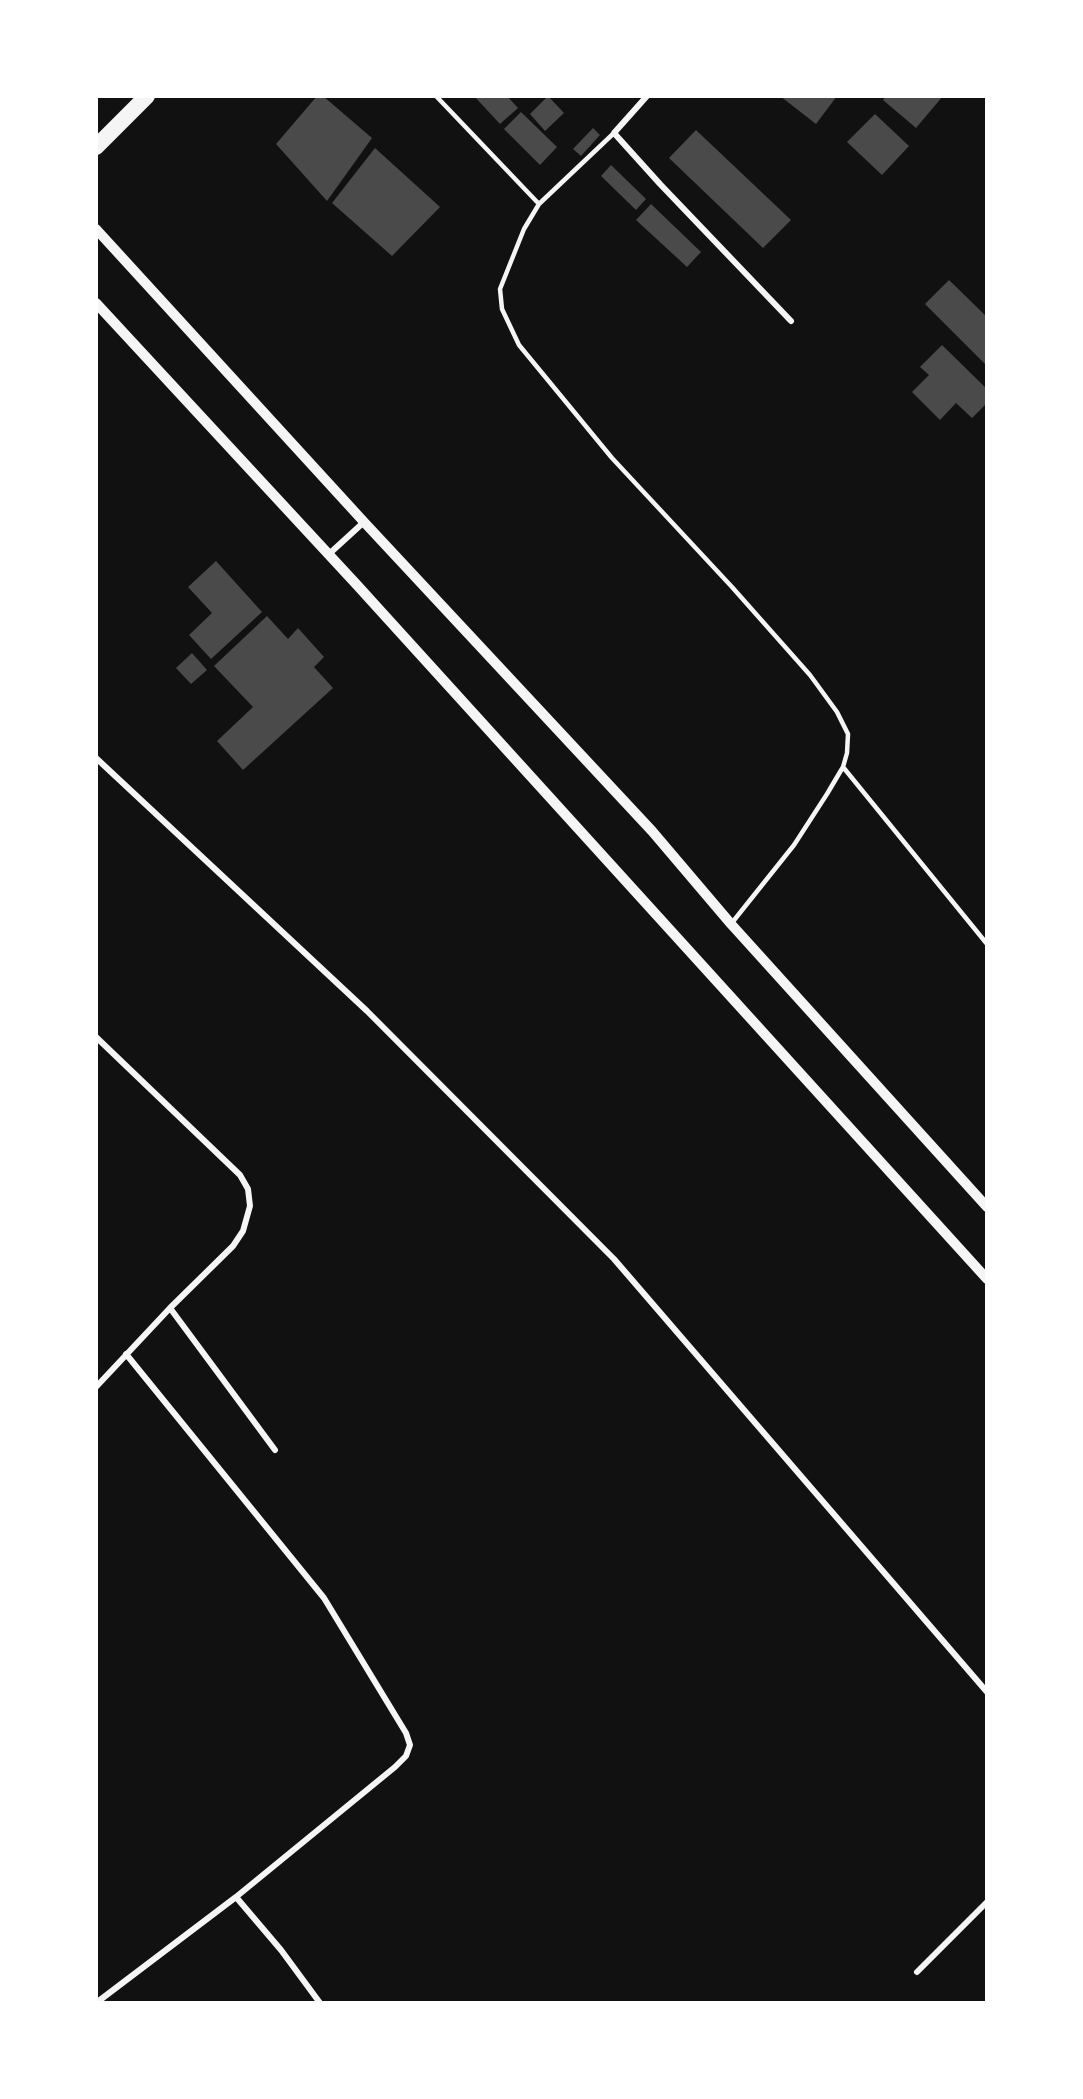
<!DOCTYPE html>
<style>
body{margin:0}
#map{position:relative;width:1083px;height:2099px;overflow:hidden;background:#111;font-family:"Public Sans",sans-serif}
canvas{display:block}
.frame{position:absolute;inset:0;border:98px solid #fff;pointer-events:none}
</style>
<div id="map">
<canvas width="1083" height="2099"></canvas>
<div class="frame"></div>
</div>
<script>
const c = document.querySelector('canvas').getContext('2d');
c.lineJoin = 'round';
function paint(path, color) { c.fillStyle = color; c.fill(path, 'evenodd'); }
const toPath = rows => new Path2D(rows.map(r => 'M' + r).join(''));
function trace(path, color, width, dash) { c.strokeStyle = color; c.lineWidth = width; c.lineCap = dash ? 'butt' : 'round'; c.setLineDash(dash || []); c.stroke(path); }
const building = toPath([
 [317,96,323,96,372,138,327,201,276,144],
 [474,96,507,96,518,108,500,124],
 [548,96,564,113,545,131,530,114],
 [780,96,837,96,816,124],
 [886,96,943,96,916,128,883,100],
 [521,112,557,147,540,165,504,129],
 [875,114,909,146,882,175,847,142],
 [593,128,600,135,581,156,573,149],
 [696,130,791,220,763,248,669,158],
 [375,148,440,207,392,256,332,203],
 [611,165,646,199,636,210,601,176],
 [651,204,701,252,687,267,636,220],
 [949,280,987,317,987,366,925,304],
 [942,345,987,389,987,403,972,418,956,403,940,420,912,392,929,375,920,367],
 [216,561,262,612,211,659,189,635,212,613,188,587],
 [267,616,288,639,298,628,324,657,314,667,333,688,243,770,217,741,253,707,214,666],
 [192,653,207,670,191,684,176,668]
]);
const service = toPath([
 [436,96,539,204,524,229,500,289,502,309,519,345,612,458,732,587,810,675,837,712,848,734,847,753,843,767,827,794,794,845,731,924],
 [539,204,614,133],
 [843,767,987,944]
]);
const minor = toPath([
 [647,96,614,133,660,184,791,321],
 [329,554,364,522],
 [96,758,367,1011,614,1259,987,1692],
 [96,1037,240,1175,248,1189,250,1206,243,1231,233,1246,170,1308,96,1387],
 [170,1308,275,1450],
 [236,1897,281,1950,320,2003],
 [917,1972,987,1902],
 [96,2003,236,1897,395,1767,406,1756,410,1745,406,1733,324,1598,126,1354]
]);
const tertiary = toPath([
 [96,229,364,522,652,831,731,924,987,1207],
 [96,303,357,585,987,1279]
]);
const trunk = toPath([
 [96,147,147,96]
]);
paint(building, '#4a4a4a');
trace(service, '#f5f5f5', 4.5);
trace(minor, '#f5f5f5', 6);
trace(tertiary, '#f5f5f5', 10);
trace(trunk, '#f5f5f5', 16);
</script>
